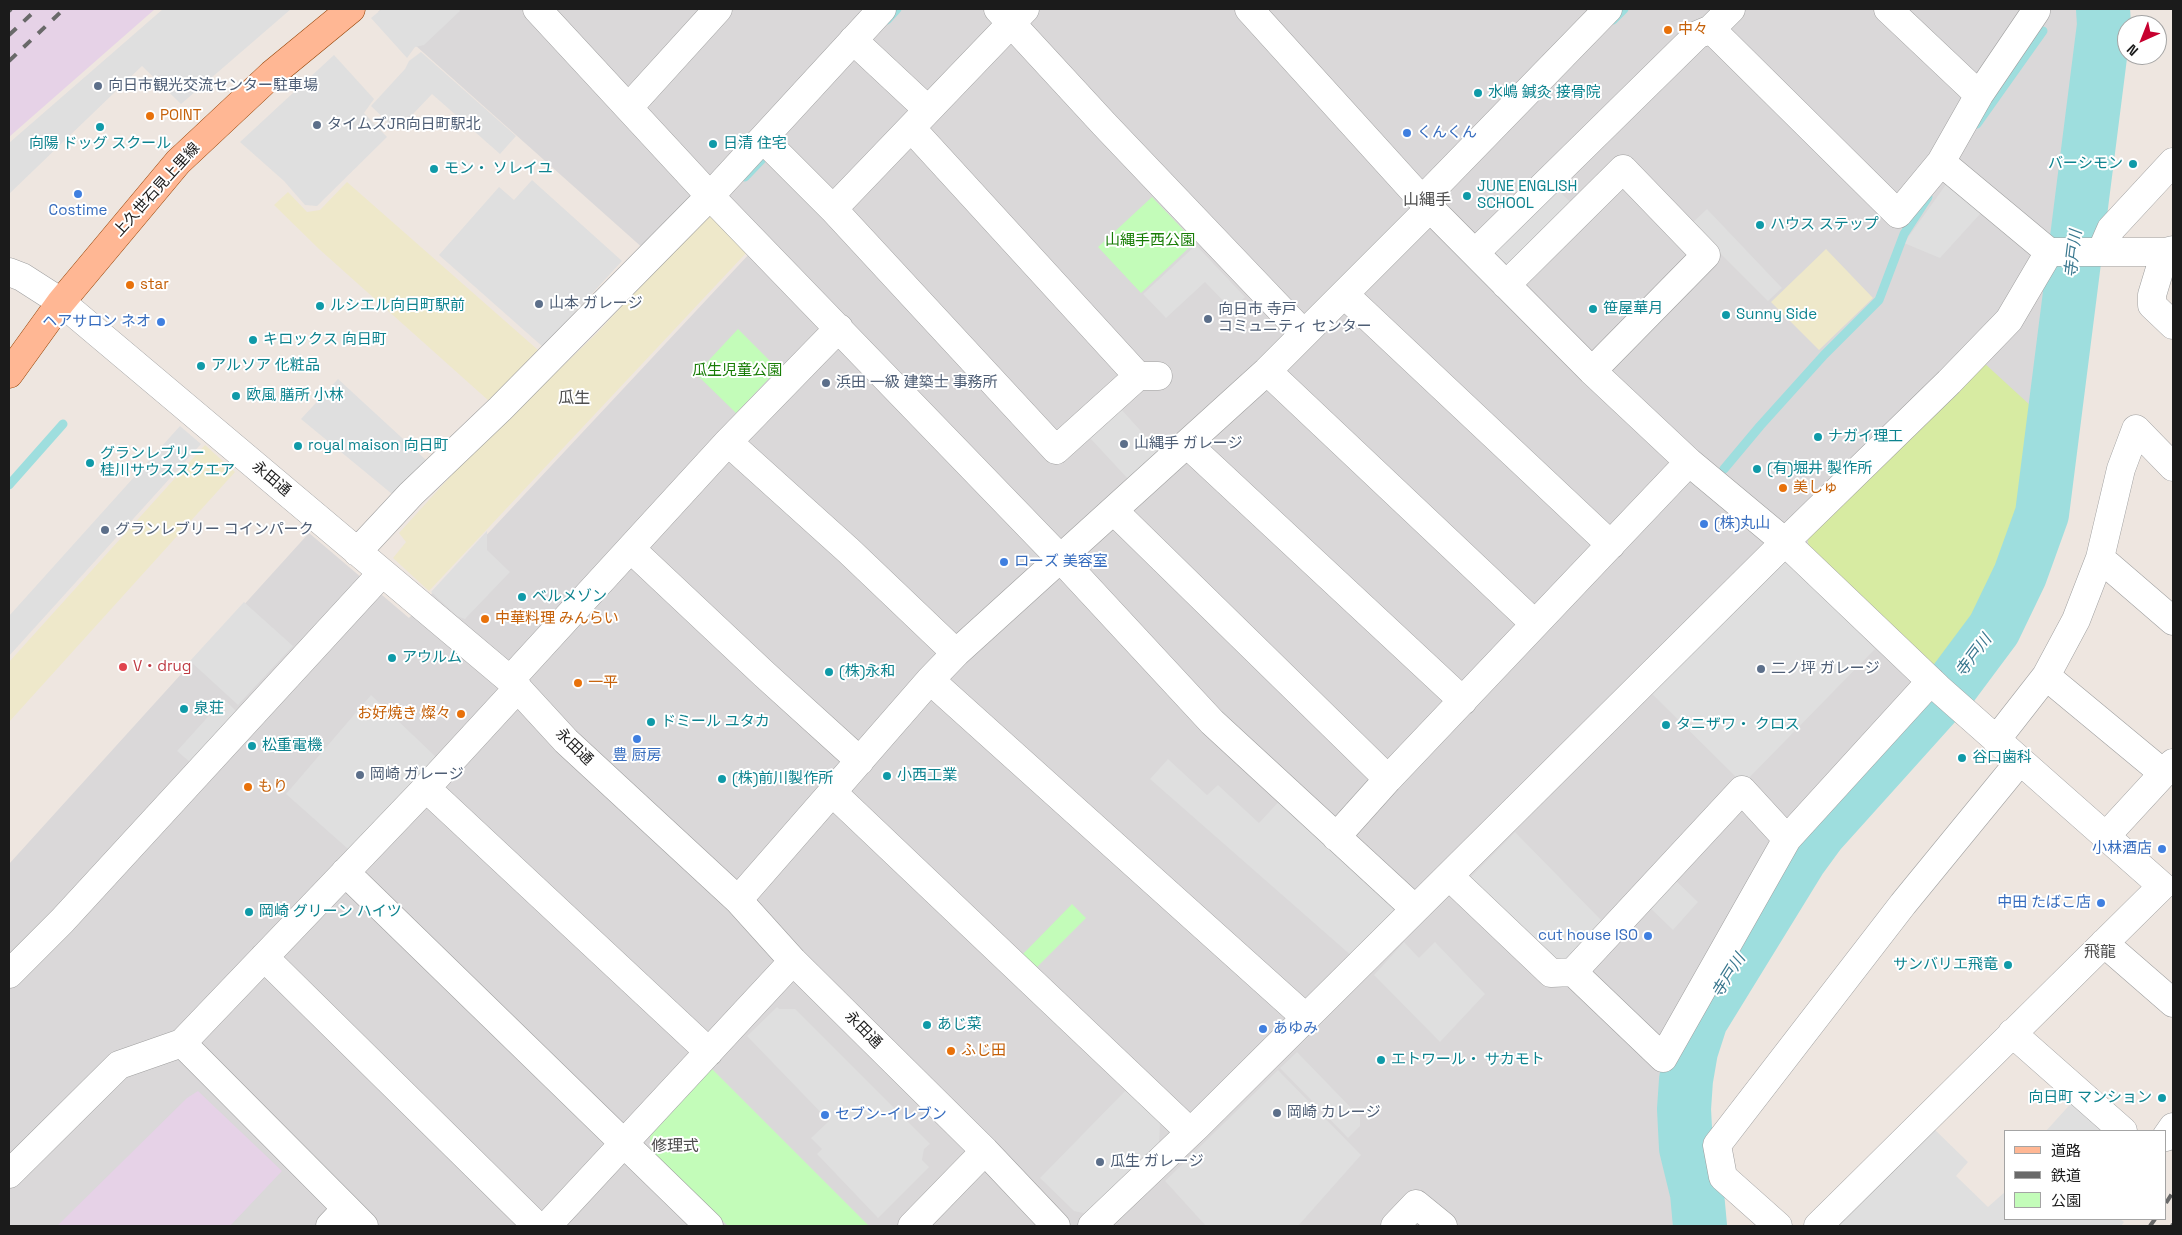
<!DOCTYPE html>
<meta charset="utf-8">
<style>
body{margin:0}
#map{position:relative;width:2182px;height:1235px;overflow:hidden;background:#eee6e0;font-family:"Space Grotesk","Noto Sans JP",sans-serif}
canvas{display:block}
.frame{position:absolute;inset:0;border:10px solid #1b1b1b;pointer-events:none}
.legend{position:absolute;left:2004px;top:1130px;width:162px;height:90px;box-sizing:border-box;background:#fff;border:1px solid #a4a4a4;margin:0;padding:6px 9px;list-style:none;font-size:15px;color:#1b1b1b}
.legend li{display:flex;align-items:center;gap:10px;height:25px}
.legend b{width:25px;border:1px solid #a4a4a4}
.north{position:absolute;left:2117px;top:15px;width:50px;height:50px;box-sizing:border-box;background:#fff;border:1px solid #a4a4a4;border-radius:50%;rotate:224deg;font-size:14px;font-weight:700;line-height:20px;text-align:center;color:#1b1b1b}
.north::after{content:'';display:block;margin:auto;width:18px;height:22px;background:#c7002f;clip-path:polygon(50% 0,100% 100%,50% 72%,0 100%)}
</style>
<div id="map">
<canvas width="2182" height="1235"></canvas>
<div class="frame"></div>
<ul class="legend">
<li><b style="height:6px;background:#ffb794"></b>道路</li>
<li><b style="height:6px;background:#696969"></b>鉄道</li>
<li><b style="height:14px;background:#c3fcb9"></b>公園</li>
</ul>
<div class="north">N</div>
</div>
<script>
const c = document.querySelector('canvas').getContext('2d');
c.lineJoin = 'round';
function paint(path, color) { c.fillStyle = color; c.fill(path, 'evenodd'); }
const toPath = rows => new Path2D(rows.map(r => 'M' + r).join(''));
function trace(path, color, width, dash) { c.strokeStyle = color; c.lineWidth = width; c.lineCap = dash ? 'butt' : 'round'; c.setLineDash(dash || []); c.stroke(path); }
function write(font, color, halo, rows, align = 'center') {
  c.font = font + ' "Space Grotesk","Noto Sans JP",sans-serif'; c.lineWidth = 4; c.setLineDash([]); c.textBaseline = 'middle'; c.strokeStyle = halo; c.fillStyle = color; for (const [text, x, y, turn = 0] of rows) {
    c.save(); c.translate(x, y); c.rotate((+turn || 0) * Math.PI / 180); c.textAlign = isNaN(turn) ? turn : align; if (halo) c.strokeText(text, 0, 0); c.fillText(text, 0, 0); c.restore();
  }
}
const residential = toPath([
 [381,9,2092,9,2081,156,2029,528,1988,619,1942,679,1790,853,1678,1050,1676,1094,1680,1171,1692,1226,9,1226,9,864,309,533,409,618,751,252,698,199,645,250,378,12]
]);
const industrial = toPath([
 [9,9,155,9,9,137],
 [198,1091,282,1171,230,1226,57,1226,187,1098]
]);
const farmland = toPath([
 [347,182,538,350,489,401,319,249,274,205,288,192,307,212,320,210],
 [710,216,748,251,429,591,393,558,406,542,399,533,467,458,597,333,702,218],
 [1826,249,1873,298,1819,350,1771,302],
 [205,445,235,472,9,722,9,662]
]);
const grass = toPath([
 [1983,362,2043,417,2021,541,1994,603,1981,624,1942,676,1809,549,1807,535]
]);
const park = toPath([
 [1152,197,1195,242,1141,293,1098,247],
 [738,329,778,369,736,413,696,374],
 [1072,904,1086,918,1036,968,1023,954],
 [712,1069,869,1226,728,1226,651,1152,650,1136]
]);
const parking = toPath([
 [163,9,291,9,181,104,142,66,9,194,9,143],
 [382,9,458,9,460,11,424,45,415,47,407,58,371,18],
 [421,52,516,136,500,154,432,94,397,131,371,106,405,69,409,61],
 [334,55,374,99,364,113,387,137,317,206,305,205,284,181,240,142],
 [532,180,622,261,543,347,439,255,499,187,514,200],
 [1947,183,1981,213,1940,258,1904,243],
 [1555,187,1573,205,1507,271,1489,254],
 [1707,209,1782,288,1768,301,1691,224],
 [1196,245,1245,297,1232,310,1205,282,1166,318,1143,294],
 [338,379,426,460,392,494,301,419],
 [1121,409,1159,451,1128,479,1090,438],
 [180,426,201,444,9,656,9,616],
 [487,531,487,550,510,572,465,619,457,616,431,592],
 [1782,554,1875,649,1743,784,1648,690],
 [244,602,293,646,238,705,190,661],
 [371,695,436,757,348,849,286,794],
 [224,699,238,713,191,763,177,751],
 [1168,759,1207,795,1218,785,1259,823,1282,798,1399,913,1354,958,1150,779],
 [1515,832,1603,922,1567,964,1557,964,1470,878],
 [1671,876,1698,902,1673,930,1646,904],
 [1404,942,1419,958,1435,942,1485,994,1440,1042,1374,975],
 [777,1007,779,1009,795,1009,930,1144,924,1149,922,1160,929,1167,878,1218,817,1154,822,1149,811,1138,829,1121,747,1036],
 [1297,1052,1360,1117,1360,1126,1348,1138,1280,1068],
 [1278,1070,1361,1155,1298,1226,1206,1226,1165,1181],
 [1127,1089,1160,1122,1159,1146,1092,1215,1074,1211,1040,1178],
 [2075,1099,2110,1131,2046,1131],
 [1932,1127,1968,1162,1956,1176,1988,1207,2006,1191,2006,1219,2120,1219,2124,1222,2121,1226,1835,1226]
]);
const stream = toPath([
 [887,20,897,9],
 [1613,20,1624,9],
 [1977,124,2043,31],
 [745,177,767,154],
 [1724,469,1760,426,1824,355,1879,300,1904,234,1928,197],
 [9,485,63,424]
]);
const river = toPath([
 [1700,1226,1697,1193,1686,1148,1684,1109,1686,1080,1691,1051,1701,1020,1800,859,1819,833,1953,684,1994,629,2020,575,2042,514,2104,25,2103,9]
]);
const minor = toPath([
 [537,9,710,196,1060,558,1212,722,1415,909],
 [998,9,1104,124,1304,334],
 [1249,9,1422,200,1592,371,1689,462,1785,542,1938,688,2162,886,1818,1226],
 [1888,9,1979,95],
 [1711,29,1898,214,1941,162,1979,95,2036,11,2035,9],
 [853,40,928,110],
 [629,107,718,9],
 [912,129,1138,376,1158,376],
 [763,139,833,209,1056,450,1138,376],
 [1941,162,2049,252],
 [1422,200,1608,9],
 [833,209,1025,9],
 [2101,252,2165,252,2173,250],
 [2165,252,2152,295,2152,305,2173,325],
 [1475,253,1697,35,1711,29,1731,9],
 [9,272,22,277,61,302,510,680,566,741,738,900,793,961,985,1151,1056,1226],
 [1506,285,1623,169,1706,255,1592,371],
 [1345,295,1611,545],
 [1267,371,1535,624],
 [728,442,849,551,956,653],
 [1187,444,1463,701],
 [1114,511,1388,779],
 [631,549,764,674,860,761],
 [357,552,411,494,500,409,710,196,882,9],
 [2100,558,2173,621],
 [2046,676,2163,773],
 [510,680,728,442,839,328],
 [930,680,1305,1017],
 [1996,740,2046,676,2076,620,2100,558,2121,469,2136,429,2173,467],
 [426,788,709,1052],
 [833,793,1190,1132],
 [1336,837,1388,779,1689,462],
 [2105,837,2173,763],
 [345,872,709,1226],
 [1449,876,1551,973,1573,972,1663,1058,1787,839,1931,681],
 [738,900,930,680,956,653,1267,371,1430,208],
 [2104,943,2173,1003],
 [264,957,537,1226],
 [1573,972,1742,790,1787,839],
 [9,974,62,921,382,573],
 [2012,1033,2123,1131],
 [182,1043,364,1226],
 [2166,1137,2173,1127],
 [9,1174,119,1065,182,1043,426,788,518,688],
 [330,1226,346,1209],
 [547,1226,793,961],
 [912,1226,985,1151],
 [1092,1226,1198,1125,1785,542,1949,382,2009,320,2049,252,2101,252,2111,229,2173,162],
 [1395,1226,1416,1204,1443,1226],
 [1778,1226,1723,1177,1717,1145,1903,904,2020,761]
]);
const major = toPath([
 [9,374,61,302,178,162,272,74,351,9]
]);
const rail = toPath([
 [9,11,11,9],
 [9,35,37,9],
 [9,61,64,9],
 [2166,1203,2173,1192],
 [2150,1226,2155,1219],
 [2172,1226,2173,1224]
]);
const markers = [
 [1668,30,5,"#e8710a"],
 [98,86,5,"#5c6f8a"],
 [1478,93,5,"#0f9aa8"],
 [150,116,5,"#e8710a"],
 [317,125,5,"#5c6f8a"],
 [100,127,5,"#0f9aa8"],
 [1407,133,5,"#3f7fe0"],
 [713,144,5,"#0f9aa8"],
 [2133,164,5,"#0f9aa8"],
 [434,169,5,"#0f9aa8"],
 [78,194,5,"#3f7fe0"],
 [1467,196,5,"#0f9aa8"],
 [1760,225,5,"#0f9aa8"],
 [130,285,5,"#e8710a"],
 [539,304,5,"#5c6f8a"],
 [320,306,5,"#0f9aa8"],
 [1593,309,5,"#0f9aa8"],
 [1726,315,5,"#0f9aa8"],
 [1208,319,5,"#5c6f8a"],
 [161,322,5,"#3f7fe0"],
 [253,340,5,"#0f9aa8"],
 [201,366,5,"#0f9aa8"],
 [826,383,5,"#5c6f8a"],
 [236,396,5,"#0f9aa8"],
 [1818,437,5,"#0f9aa8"],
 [1124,444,5,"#5c6f8a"],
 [298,446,5,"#0f9aa8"],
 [90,463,5,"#0f9aa8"],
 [1757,469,5,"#0f9aa8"],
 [1783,488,5,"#e8710a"],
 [1704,524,5,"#3f7fe0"],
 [105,530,5,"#5c6f8a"],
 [1004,562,5,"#3f7fe0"],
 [522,597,5,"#0f9aa8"],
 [485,619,5,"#e8710a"],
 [392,658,5,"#0f9aa8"],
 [123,667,5,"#e0444e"],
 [1761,669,5,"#5c6f8a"],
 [829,672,5,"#0f9aa8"],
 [578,683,5,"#e8710a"],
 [184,709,5,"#0f9aa8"],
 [461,714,5,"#e8710a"],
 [651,722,5,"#0f9aa8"],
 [1666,725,5,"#0f9aa8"],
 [637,739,5,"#3f7fe0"],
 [252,746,5,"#0f9aa8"],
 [1962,758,5,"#0f9aa8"],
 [360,775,5,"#5c6f8a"],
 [887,776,5,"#0f9aa8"],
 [722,779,5,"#0f9aa8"],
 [248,787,5,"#e8710a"],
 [2162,849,5,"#3f7fe0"],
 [2101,903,5,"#3f7fe0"],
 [249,912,5,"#0f9aa8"],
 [1648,936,5,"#3f7fe0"],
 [2008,965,5,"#0f9aa8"],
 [927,1025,5,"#0f9aa8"],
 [1263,1029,5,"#3f7fe0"],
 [951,1051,5,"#e8710a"],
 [1381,1060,5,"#0f9aa8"],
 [2162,1098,5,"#0f9aa8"],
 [1277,1113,5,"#5c6f8a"],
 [825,1115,5,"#3f7fe0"],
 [1100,1162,5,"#5c6f8a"]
];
const foodNames = [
 ["中々",1678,30],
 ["POINT",160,116],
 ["star",140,285],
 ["美しゅ",1793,488],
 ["中華料理 みんらい",495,619],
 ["一平",588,683],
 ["お好焼き 燦々",451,714,"right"],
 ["もり",258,787],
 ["ふじ田",961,1051]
];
const serviceNames = [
 ["向日市観光交流センター駐車場",108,86],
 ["タイムズJR向日町駅北",327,125],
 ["山本 ガレージ",549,304],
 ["向日市 寺戸",1218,310],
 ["コミュニティ センター",1218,327],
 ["浜田 一級 建築士 事務所",836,383],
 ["山縄手 ガレージ",1134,444],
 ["グランレブリー コインパーク",115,530],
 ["二ノ坪 ガレージ",1771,669],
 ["岡崎 ガレージ",370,775],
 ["岡崎 カレージ",1287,1113],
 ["瓜生 ガレージ",1110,1162]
];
const cultureNames = [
 ["水嶋 鍼灸 接骨院",1488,93],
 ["向陽 ドッグ スクール",100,144,"center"],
 ["日清 住宅",723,144],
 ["バーシモン",2123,164,"right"],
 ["モン・ ソレイユ",444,169],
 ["JUNE ENGLISH",1477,187],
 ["SCHOOL",1477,204],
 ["ハウス ステップ",1770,225],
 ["ルシエル向日町駅前",330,306],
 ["笹屋華月",1603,309],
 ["Sunny Side",1736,315],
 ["キロックス 向日町",263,340],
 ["アルソア 化粧品",211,366],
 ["欧風 膳所 小林",246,396],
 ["ナガイ理工",1828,437],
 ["royal maison 向日町",308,446],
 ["グランレブリー",100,454],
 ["桂川サウススクエア",100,471],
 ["(有)堀井 製作所",1767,469],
 ["ベルメゾン",532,597],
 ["アウルム",402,658],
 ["(株)永和",839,672],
 ["泉荘",194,709],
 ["ドミール ユタカ",661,722],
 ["タニザワ・ クロス",1676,725],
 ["松重電機",262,746],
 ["谷口歯科",1972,758],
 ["小西工業",897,776],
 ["(株)前川製作所",732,779],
 ["岡崎 グリーン ハイツ",259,912],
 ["サンバリエ飛竜",1998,965,"right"],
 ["あじ菜",937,1025],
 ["エトワール・ サカモト",1391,1060],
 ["向日町 マンション",2152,1098,"right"]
];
const shopNames = [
 ["くんくん",1417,133],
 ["Costime",78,211,"center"],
 ["ヘアサロン ネオ",151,322,"right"],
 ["(株)丸山",1714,524],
 ["ローズ 美容室",1014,562],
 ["豊 厨房",637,756,"center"],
 ["小林酒店",2152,849,"right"],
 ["中田 たばこ店",2091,903,"right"],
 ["cut house ISO",1638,936,"right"],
 ["あゆみ",1273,1029],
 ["セブン-イレブン",835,1115]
];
const streetNames = [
 ["上久世石見上里線",157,190,-48],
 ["永田通",271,479,40],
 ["永田通",574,747,44],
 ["永田通",863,1030,45]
];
const parkNames = [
 ["山縄手西公園",1150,241],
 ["瓜生児童公園",737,371]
];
const healthNames = [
 ["V・drug",133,667]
];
const neighbourhoodNames = [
 ["山縄手",1427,201],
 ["瓜生",574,399],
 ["飛龍",2100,953],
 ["修理式",675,1147]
];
const waterNames = [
 ["寺戸川",2074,254,-83],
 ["寺戸川",1974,656,-53],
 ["寺戸川",1729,976,-58]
];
paint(residential, '#dad8d9');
paint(industrial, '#e6d2e7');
paint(farmland, '#eee8ca');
paint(grass, '#d7eba2');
paint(park, '#c3fcb9');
paint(parking, '#dfdfdf');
trace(stream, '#9edede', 9);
trace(river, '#9edede', 54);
trace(minor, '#9f9f9f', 29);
trace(major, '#934000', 29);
trace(minor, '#fff', 28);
trace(major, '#ffb794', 28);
trace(rail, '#696969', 4, [10, 10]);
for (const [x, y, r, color] of markers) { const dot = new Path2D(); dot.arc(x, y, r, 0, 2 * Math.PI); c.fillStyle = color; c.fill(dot); trace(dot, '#fff', 2); }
write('15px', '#c56008', '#fff', foodNames, 'left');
write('15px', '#4e5e75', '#fff', serviceNames, 'left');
write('15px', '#0d838f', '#fff', cultureNames, 'left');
write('15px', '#366cbe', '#fff', shopNames, 'left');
write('15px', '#1b1b1b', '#fff', streetNames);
write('15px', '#187d06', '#fff', parkNames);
write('15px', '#be3a42', '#fff', healthNames, 'left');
write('16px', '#4e4e4e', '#fff', neighbourhoodNames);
write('italic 16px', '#3a788f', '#fff', waterNames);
</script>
